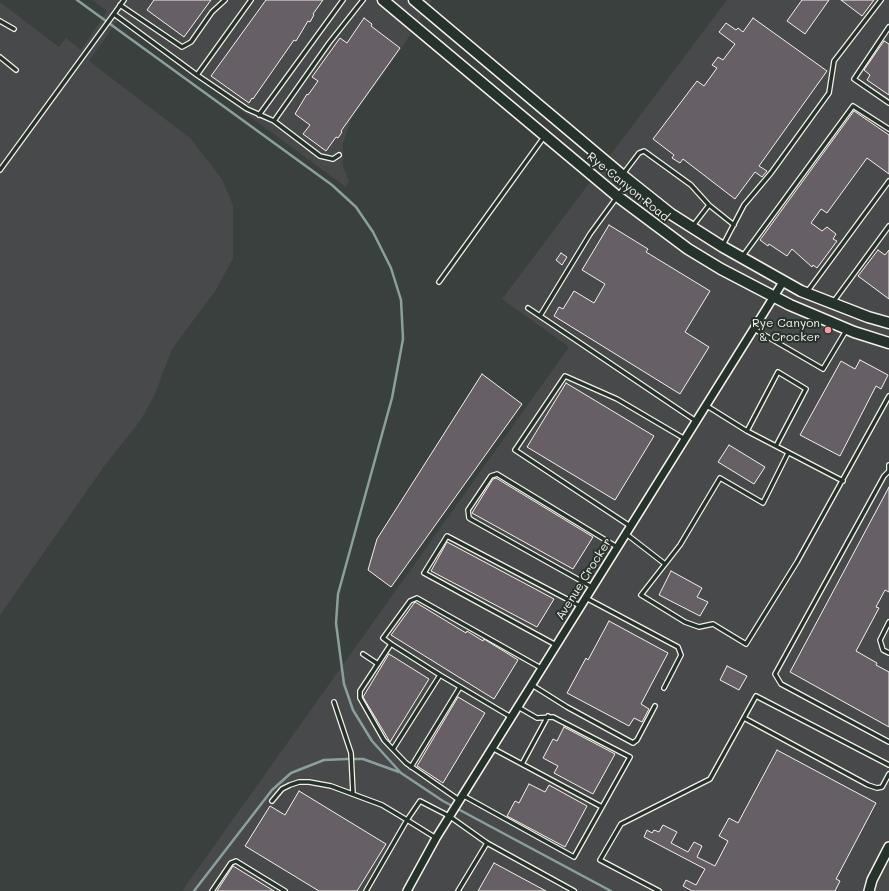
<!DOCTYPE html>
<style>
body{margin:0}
canvas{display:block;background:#3a403e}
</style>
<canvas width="889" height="891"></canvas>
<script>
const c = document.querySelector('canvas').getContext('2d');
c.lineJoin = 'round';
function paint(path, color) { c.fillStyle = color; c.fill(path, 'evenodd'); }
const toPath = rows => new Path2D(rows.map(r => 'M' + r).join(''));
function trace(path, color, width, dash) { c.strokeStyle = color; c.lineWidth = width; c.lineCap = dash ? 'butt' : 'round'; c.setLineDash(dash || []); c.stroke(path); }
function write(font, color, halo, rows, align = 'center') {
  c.font = font + ' Mali,sans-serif'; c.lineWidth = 4; c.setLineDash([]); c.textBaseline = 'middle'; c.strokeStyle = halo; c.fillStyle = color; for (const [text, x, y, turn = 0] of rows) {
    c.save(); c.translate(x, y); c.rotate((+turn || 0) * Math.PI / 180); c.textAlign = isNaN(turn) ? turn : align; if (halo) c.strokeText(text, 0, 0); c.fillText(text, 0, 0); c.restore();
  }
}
const built = toPath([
 [92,0,432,0,401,49,351,119,343,144,343,167,349,181,346,187,118,20,89,61,190,138,222,179,233,206,233,258,216,290,172,349,154,396,140,421,105,465,0,615,0,2,59,47,66,38,81,50,107,11],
 [727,0,889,0,889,891,182,891,569,347,502,299]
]);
const stream = toPath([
 [77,0,332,185,356,207,373,232,391,268,401,300,403,339,392,398,338,594,336,623,344,684,353,710,372,741,401,773,443,801,611,891],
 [194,891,272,790,291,773,324,760,347,759,363,759,399,772]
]);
const building = toPath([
 [154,0,211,0,184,37,147,10,154,0],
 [266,0,323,0,313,14,314,15,310,22,308,21,296,41,294,40,253,99,252,98,249,103,211,76,266,0],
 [802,0,829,0,805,34,787,21,802,0],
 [841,0,874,0,862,16,841,0],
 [364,18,372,24,371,26,400,48,341,131,342,132,338,138,336,137,326,151,303,134,310,125,295,114,307,94,308,95,318,81,312,77,340,38,347,43,364,18],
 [753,18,827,71,759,166,767,171,762,177,755,172,735,199,683,159,680,163,672,158,674,155,653,139,697,81,704,86,717,68,712,65,718,57,723,60,735,44,719,32,726,23,736,30,738,28,743,32,753,18],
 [884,41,889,44,889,95,867,80,870,75,864,70,884,41],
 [854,111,889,135,889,174,867,158,827,213,821,209,811,223,822,231,827,227,836,234,833,239,837,241,817,268,813,265,812,267,792,249,787,256,769,244,768,246,760,240,854,111],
 [609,225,648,249,646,252,710,291,685,332,709,347,680,394,554,316,559,307,563,309,574,291,594,303,605,284,582,270,609,225],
 [878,250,885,255,889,250,889,299,858,276,878,250],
 [561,253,567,257,562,265,556,260,561,253],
 [860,360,888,375,881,389,876,386,840,456,800,435,841,361,855,369,860,360],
 [482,374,522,404,391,587,368,570,377,539,482,374],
 [566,383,654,436,615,500,527,447,566,383],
 [729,445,765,467,754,484,718,462,729,445],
 [496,478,593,537,573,569,472,513,493,479,496,478],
 [889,487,889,592,885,590,876,607,879,608,856,651,877,663,876,665,889,672,889,727,790,672,889,487],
 [447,542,554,599,537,627,431,571,447,542],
 [671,571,702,588,697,597,708,602,700,616,659,595,671,571],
 [415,602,466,633,467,631,483,641,484,639,518,660,494,699,391,635,415,602],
 [609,621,668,653,641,704,649,709,642,722,634,718,629,726,567,693,586,658,588,660,609,621],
 [389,654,429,679,390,742,363,697,389,654],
 [727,666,747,676,739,690,720,680,727,666],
 [458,697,485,713,443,783,417,766,458,697],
 [564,727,615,754,593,794,554,773,558,766,543,758,553,739,557,741,564,727],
 [777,750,876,803,836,879,840,881,835,891,692,891,683,886,686,880,696,885,705,869,644,837,647,830,652,833,654,830,659,832,663,825,677,832,671,843,688,852,694,842,702,846,697,857,715,866,728,841,719,836,729,818,738,823,777,750],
 [529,784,545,792,549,785,587,806,565,847,507,816,515,801,519,803,529,784],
 [299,791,386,844,357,891,319,891,245,846,270,806,285,815,299,791],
 [494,863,546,891,478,891,494,863],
 [233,866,274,891,217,891,233,866]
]);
const service = toPath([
 [124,0,114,14,197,75,251,0],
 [120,5,182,47,191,42,212,12,225,0],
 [0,21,14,29],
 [889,27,854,79,889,103],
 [0,57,16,70],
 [197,75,247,109,274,121,329,43,363,0],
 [259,115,343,0],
 [274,121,320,156,333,159,339,155],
 [0,170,114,14],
 [623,174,639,153,644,151,691,185,709,205,734,225],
 [692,227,709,205],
 [723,245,744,205,771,173,829,93,834,61,881,0],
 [742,257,853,106,889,129],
 [439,282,544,137],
 [807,292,889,181],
 [834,301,889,226],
 [528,308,696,421],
 [540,316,590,234,628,182],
 [754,329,823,369,847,329],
 [707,406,747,431,843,481],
 [747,431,778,372,806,389,776,446],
 [788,453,763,503,720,478,680,545,641,595,685,622,699,627,713,624,746,644,797,562,889,396],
 [889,465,889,470],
 [889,471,884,476,775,674,781,684,889,742],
 [630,526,515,450,565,376,617,399,685,439],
 [625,533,665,564],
 [592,587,472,520,469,518,468,510,491,476,497,474,617,547],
 [586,598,678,647,681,655,664,688],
 [889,622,880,640,883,650,889,653],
 [391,644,440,675,511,717],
 [556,645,424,573,447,536,580,606],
 [363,654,378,664],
 [532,685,567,707,633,743,637,740,655,706],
 [334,702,351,753,353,794],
 [744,718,868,785,877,788,882,787,889,774],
 [492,748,602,807],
 [393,749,440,675],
 [522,764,548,716],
 [411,767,460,687],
 [462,795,574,857,630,757,553,717,537,718,518,707],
 [459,800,406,763,384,740,360,698,360,691,391,644,383,638,410,601,417,598,541,668],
 [272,801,282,789,290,785,299,782,309,782,331,786,382,805,407,820,420,801,449,816,487,843,574,891],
 [212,891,231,863,236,861,285,891],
 [366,891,407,820,436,838],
 [458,891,487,843],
 [659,891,600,860,621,824,710,779,756,696,889,765]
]);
const minor = toPath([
 [407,891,436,838,783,282]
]);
const tertiary = toPath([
 [869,891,872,880,889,847]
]);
const secondary = toPath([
 [383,0,617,196,688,249,721,269,790,305,854,332,889,343],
 [414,0,622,175,671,214,723,247,801,291,868,317,889,323]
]);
const markers = [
 [828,330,4,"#ff9aa2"]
];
const streetNames = [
 ["Rye Canyon Road",628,187,39],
 ["Avenue Crocker",584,579,-58]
];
const poiNames = [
 ["Rye Canyon",820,323],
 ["& Crocker",820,337]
];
paint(built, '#48494a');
trace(stream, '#8b9f9c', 2.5);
paint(building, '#675f66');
trace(building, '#f4f1e8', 1);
trace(service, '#f4f1e8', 6);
trace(minor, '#f4f1e8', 10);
trace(tertiary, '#f4f1e8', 12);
trace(secondary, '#f4f1e8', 13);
trace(service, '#26332d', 3.5);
trace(minor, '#26332d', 7);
trace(tertiary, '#26332d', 9);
trace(secondary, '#26332d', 10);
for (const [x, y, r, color] of markers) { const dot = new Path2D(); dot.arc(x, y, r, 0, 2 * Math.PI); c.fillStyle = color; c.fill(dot); trace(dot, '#26332d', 1.5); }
write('12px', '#f4f1e8', '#26332d', streetNames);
write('12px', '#f4f1e8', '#26332d', poiNames, 'right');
</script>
